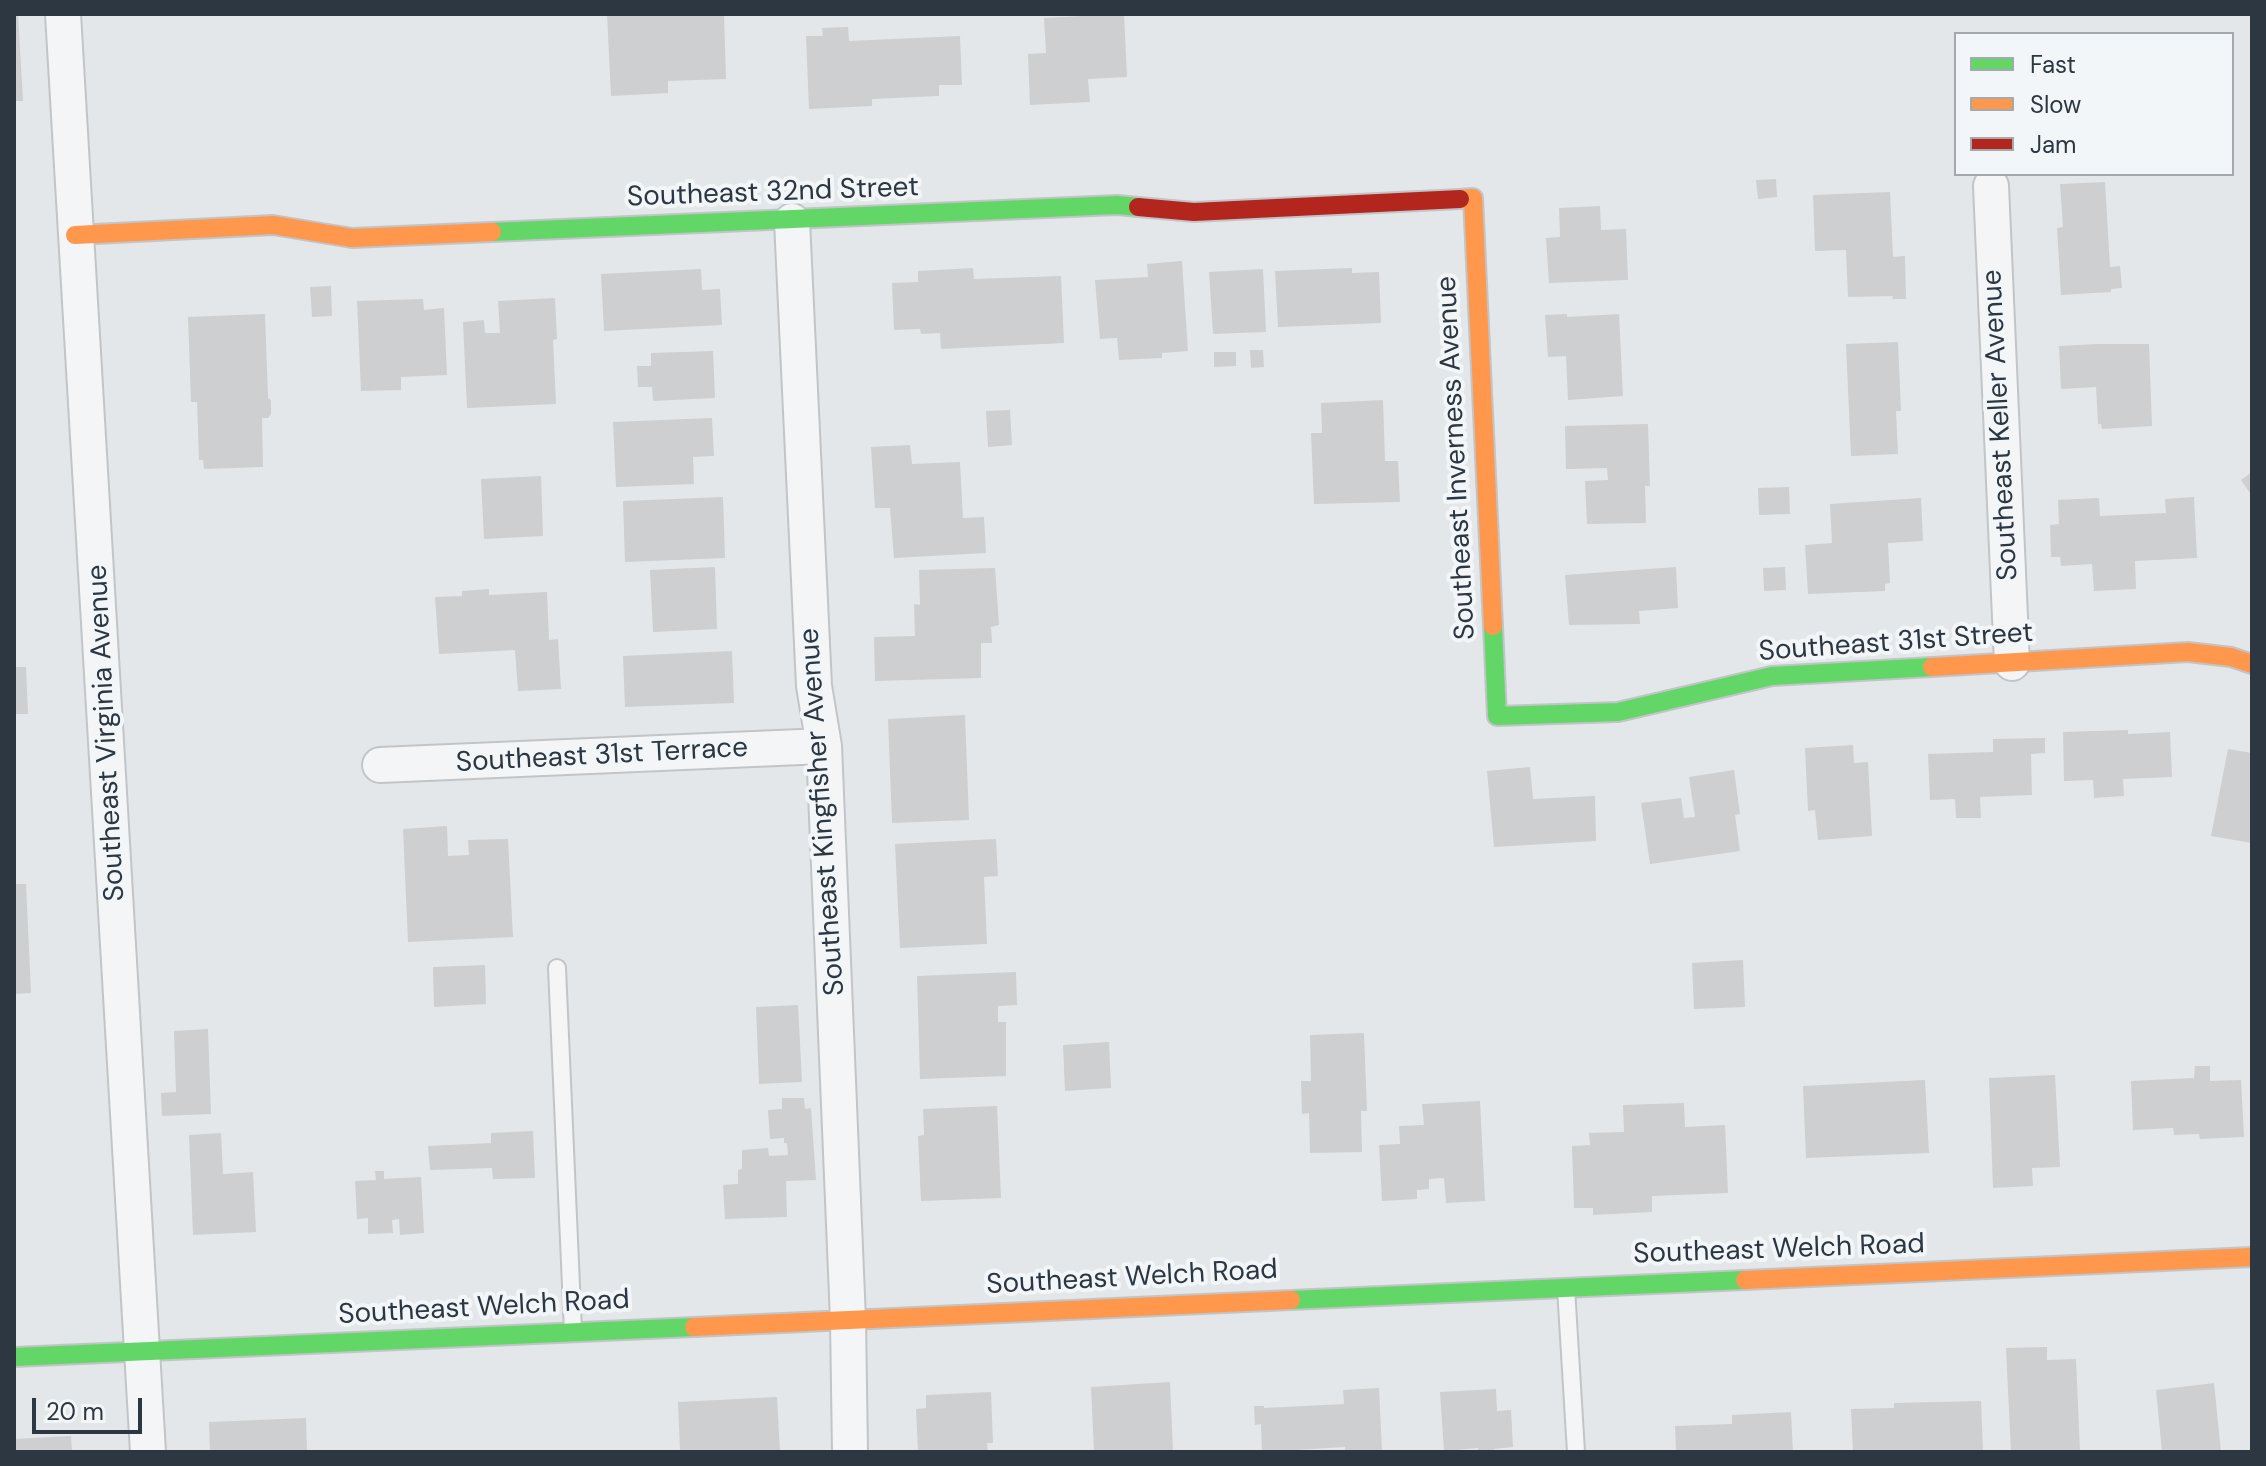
<!DOCTYPE html>
<html>
<head>
<meta charset="utf-8">
<style>
	body { margin:0 }
	#map { position:relative; width:2266px; height:1466px; overflow:hidden; background:#e4e7e9; font-family:"DM Sans",sans-serif }
	canvas { display:block }
	.frame { position:absolute; inset:0; border:16px solid #2c3742; pointer-events:none }
	.legend { position:absolute; left:1954px; top:32px; width:280px; height:144px; box-sizing:border-box; background:#f3f6f8; border:2px solid #a3aaaf; margin:0; padding:10px 14px; list-style:none; font-size:24px; color:#2c3742 }
	.legend li { display:flex; align-items:center; gap:16px; height:40px }
	.legend b { width:40px; border:2px solid #a3aaaf }
	.scale { position:absolute; left:32px; top:1398px; width:110px; height:36px; box-sizing:border-box; border:4px solid #2c3742; border-top:0; padding-left:10px; font-size:24px; line-height:28px; white-space:nowrap; color:#2c3742; -webkit-text-stroke:6px #f3f6f8; paint-order:stroke }
</style>
</head>
<body>
<div id="map">
<canvas width="2266" height="1466"></canvas>
<div class="frame"></div>
<ul class="legend">
<li><b style="height:10px;background:#63d668"></b>Fast</li>
<li><b style="height:10px;background:#ff974d"></b>Slow</li>
<li><b style="height:10px;background:#b3261e"></b>Jam</li>
</ul>
<div class="scale">20 m</div>
</div>
<script>
const context = document.querySelector('canvas').getContext('2d');
context.lineJoin = 'round';
function paint(path, color) {
  context.fillStyle = color;
  context.fill(path, 'evenodd');
}
function strokePath(path, color, width, dash) {
  context.strokeStyle = color;
  context.lineWidth = width;
  context.lineCap = dash ? 'butt' : 'round';
  context.setLineDash(dash || []);
  context.stroke(path);
}
function label(font, color, halo, rows, align = 'center') {
  context.font = font + ' "DM Sans",sans-serif';
  context.lineWidth = 8;
  context.setLineDash([]);
  context.textBaseline = 'middle';
  context.strokeStyle = halo;
  context.fillStyle = color;
  for (const [text, x, y, turn = 0] of rows) {
    context.save();
    context.translate(x, y);
    context.rotate((+turn || 0) * Math.PI / 180);
    context.textAlign = isNaN(turn) ? turn : align;
    if (halo) context.strokeText(text, 0, 0);
    context.fillText(text, 0, 0);
    context.restore();
  }
}
const building = new Path2D(`
	M14,14H18L23,101H14Z
	M607,14H724L726,79L668,81V93L611,96Z
	M1124,14L1127,77L1088,79L1090,102L1030,105L1028,54L1046,53L1044,18Z
	M848,27L849,41L960,36L962,85H939V96L872,99V106L809,109L806,36H823L822,28Z
	M1776,179L1777,197L1758,199L1756,180Z
	M2105,182L2110,267L2120,266L2122,288L2111,289V292L2061,295L2057,228L2063,227L2060,184Z
	M1890,192L1893,257L1905,256L1906,299H1892L1893,296L1848,297L1846,250L1815,251L1813,195Z
	M1600,206L1601,230L1626,229L1628,280L1549,283L1546,238L1560,237L1559,208Z
	M1182,261L1188,351L1162,353V358L1119,360L1117,338L1100,339L1095,280L1148,277L1147,264Z
	M973,268L974,279L1061,276L1064,343L941,349L940,333L921,334L920,329L894,330L892,283L918,282V271Z
	M1352,268V273L1379,272L1381,323L1278,327L1275,271Z
	M701,269L702,290L720,289L722,325L604,331L601,274Z
	M1263,269L1266,332L1213,334L1209,272Z
	M331,286L332,316L312,317L310,287Z
	M555,298L557,339L553,340L556,404L467,408L463,322L484,320L485,333H500L498,301Z
	M423,299L424,310L444,308L447,375L401,377V390L361,391L357,301Z
	M265,314L268,398L271,400V414L268,418H262L263,467L204,469L203,460H199L197,402H191L188,317Z
	M1567,314V317L1619,314L1623,396L1568,400L1566,356L1548,357L1545,315Z
	M1898,342L1901,411H1896L1898,454L1851,456L1846,344Z
	M2098,344H2149L2152,426L2102,429L2101,424H2098L2096,387L2061,389L2059,346Z
	M1250,350H1263L1264,367L1251,368Z
	M713,351L715,398L653,401L652,387H638L637,366H651V353Z
	M1214,352H1236V366L1214,367Z
	M1383,400L1385,461H1398L1400,502L1314,504L1311,433H1322L1321,403Z
	M1010,410L1012,445L988,447L986,411Z
	M712,418L714,456L693,457L694,484L616,487L613,422Z
	M1648,424L1650,486H1645L1646,523L1587,524L1585,481L1608,480L1607,468L1566,469L1565,426Z
	M910,445L912,464L960,462L963,518L984,517L986,553L894,558L890,508H875L871,447Z
	M2252,472V496L2241,480Z
	M541,476L543,536L484,539L481,479Z
	M1789,487L1790,514L1759,515L1758,488Z
	M723,497L725,558L625,562L623,501Z
	M2194,497L2197,558L2135,561L2136,589L2094,591L2092,564L2061,566L2060,557H2051L2050,525L2059,524L2058,500L2099,498L2100,516L2166,513L2165,499Z
	M1921,498L1923,541L1888,543L1890,583L1885,584V591L1808,594L1805,545L1832,543L1830,504Z
	M715,567L717,629L653,632L650,570Z
	M1676,567L1678,608L1639,611L1640,624L1569,625L1565,575Z
	M1785,567L1786,590L1764,591L1763,568Z
	M995,568L999,625L991,627L992,643H981V678L875,681L874,637L915,636L914,604L920,605L919,570Z
	M489,589V595L547,592L549,640L558,639L561,689L518,691L515,650L439,654L435,597L462,596V591Z
	M732,651L734,703L625,707L623,656Z
	M14,667H26L28,714H14Z
	M965,715L969,820L892,823L888,719Z
	M2128,730V734L2170,732L2172,777L2123,779L2124,796L2094,798L2093,780L2064,781L2063,732Z
	M2045,738V753L2031,754L2032,795L1980,797L1981,818H1956L1955,799L1930,800L1928,754L1993,752V739Z
	M1853,745L1854,763L1868,762L1872,836L1818,840L1815,810L1808,811L1805,748Z
	M2228,749L2252,753V843L2211,836Z
	M1530,767L1533,799L1595,796L1596,841L1494,847L1487,771Z
	M1734,770L1740,814L1735,815L1740,851L1650,864L1641,803L1681,798L1684,818L1695,817L1689,777Z
	M447,826L448,856L469,855L468,840L508,839L513,937L408,942L403,829Z
	M996,839L998,876L984,877L987,944L900,948L895,844Z
	M14,884H26L31,993L14,994Z
	M1743,960L1745,1007L1694,1009L1692,963Z
	M485,965L486,1004L434,1007L433,967Z
	M1016,972L1017,1005L998,1006V1022H1006V1076L920,1079L917,976Z
	M798,1005L802,1082L759,1084L756,1007Z
	M208,1029L211,1114L162,1116L161,1093L176,1092L174,1031Z
	M1364,1033L1367,1111H1361L1362,1152L1310,1153L1309,1113L1302,1114L1301,1081H1311L1310,1035Z
	M1109,1042L1111,1088L1065,1091L1063,1045Z
	M2195,1066H2210V1081L2241,1080L2244,1137L2200,1139L2199,1134L2174,1135L2173,1128L2133,1130L2131,1081L2194,1078Z
	M2055,1075L2060,1167L2032,1168L2033,1186L1993,1188L1989,1078Z
	M1925,1080L1929,1153L1806,1158L1803,1086Z
	M782,1098H804L805,1109L811,1108L816,1180L786,1181L787,1217L725,1219L723,1185L738,1184V1170L742,1169V1150L768,1148L769,1156L788,1155L787,1143H784V1138L770,1139L768,1110L782,1109Z
	M1480,1101L1485,1201L1446,1203L1444,1178L1429,1179V1189L1417,1190V1199L1382,1201L1379,1145L1400,1144L1399,1126L1424,1125L1422,1104Z
	M1684,1103L1685,1127L1725,1125L1728,1193L1652,1196V1212L1593,1215V1208H1574L1572,1146L1590,1145L1589,1133L1624,1132L1623,1105Z
	M997,1106L1001,1198L921,1201L918,1136L924,1135L923,1109Z
	M533,1131L535,1178L493,1179L492,1168L430,1170L428,1146L491,1143V1133Z
	M221,1133L223,1174L253,1172L256,1232L193,1235L189,1135Z
	M375,1171H384V1179L421,1177L424,1233L400,1235L399,1219L392,1220L393,1233L368,1234V1218L357,1219L355,1181L376,1180Z
	M2047,1347V1360L2076,1359L2080,1452H2011L2006,1348Z
	M1170,1382L1173,1451L1094,1452L1091,1387Z
	M2214,1383L2221,1452H2162L2156,1390Z
	M1379,1388L1382,1452H1345V1447L1262,1452L1261,1424L1255,1425L1254,1406H1264V1408L1344,1404L1343,1390Z
	M1496,1389L1497,1411L1511,1410L1513,1447L1494,1449V1452H1478V1448L1444,1451L1440,1392Z
	M991,1392L993,1443H987L988,1452H918L916,1409L926,1408V1395Z
	M777,1397L780,1452H680L678,1402Z
	M1981,1401L1983,1452H1853L1851,1409L1894,1408V1403Z
	M1791,1412L1793,1452H1676L1675,1426L1732,1424V1415Z
	M306,1418L307,1452H210L209,1422Z
	M71,1436L72,1452H14V1439Z`);
const lane = new Path2D(`
	M557,968L573,1331
	M1566,1288L1576,1452`);
const street = new Path2D(`
	M63,14L148,1452
	M1991,186L2012,663
	M792,221L814,686L824,746L848,1320L850,1452
	M380,765L824,746`);
const fast = new Path2D(`
	M492,232L1117,205L1138,207
	M1493,626L1497,716L1618,712L1772,676L1932,667
	M1291,1300L1745,1280
	M14,1357L694,1327`);
const slow = new Path2D(`
	M1460,199L1473,198L1493,626
	M75,235L273,225L352,238L492,232
	M1932,667L2188,652L2231,657L2252,664
	M1745,1280L2252,1257
	M694,1327L1291,1300`);
const jam = new Path2D(`
	M1138,207L1194,212L1460,199`);
const streetNames = [
	["Southeast 32nd Street",773,193,-2],
	["Southeast Keller Avenue",2001,425,-93],
	["Southeast Inverness Avenue",1457,458,-93],
	["Southeast 31st Street",1896,643,-4],
	["Southeast Virginia Avenue",107,733,-93],
	["Southeast 31st Terrace",602,756,-3],
	["Southeast Kingfisher Avenue",823,812,-94],
	["Southeast Welch Road",1779,1250,-2],
	["Southeast Welch Road",1132,1278,-3],
	["Southeast Welch Road",484,1308,-3]
];
paint(building, '#cdcfd1');
strokePath(lane, '#c2c5c7', 20);
strokePath(street, '#c2c5c7', 38);
strokePath(fast, '#c2c5c7', 22);
strokePath(slow, '#c2c5c7', 22);
strokePath(jam, '#c2c5c7', 22);
strokePath(lane, '#f4f5f6', 16);
strokePath(street, '#f4f5f6', 34);
strokePath(fast, '#63d668', 18);
strokePath(slow, '#ff974d', 18);
strokePath(jam, '#b3261e', 18);
label('28px', '#2c3742', '#f3f6f8', streetNames);
</script>
</body>
</html>
